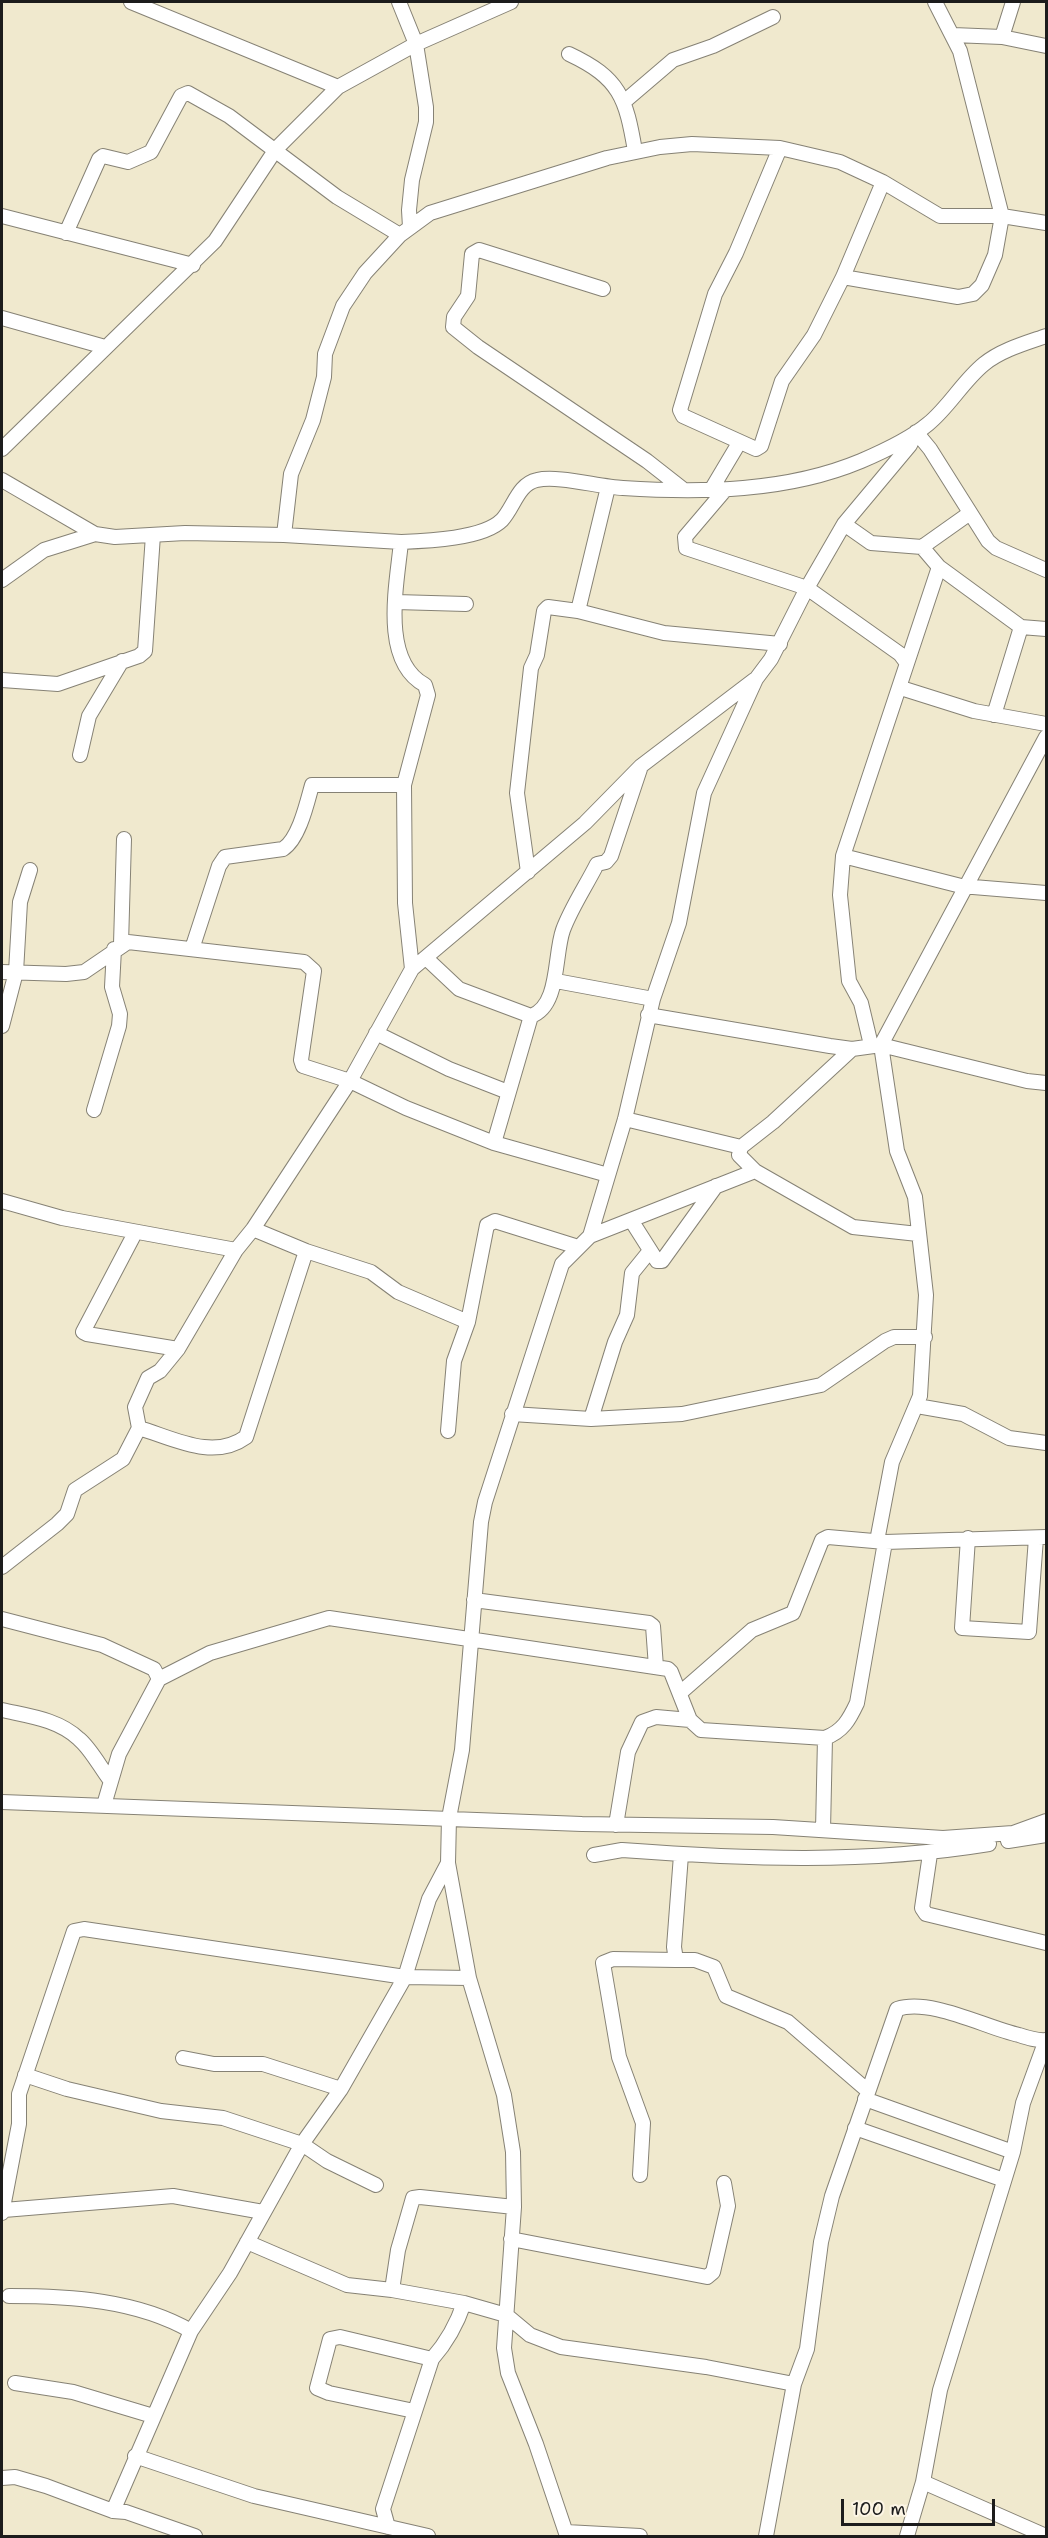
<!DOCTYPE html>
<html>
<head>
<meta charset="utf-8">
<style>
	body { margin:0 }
	#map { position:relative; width:1048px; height:2538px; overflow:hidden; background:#f0e9ce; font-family:"Shantell Sans",sans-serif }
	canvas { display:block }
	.frame { position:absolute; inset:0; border:3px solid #1c1c1c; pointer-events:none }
	.scale { position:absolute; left:841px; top:2499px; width:154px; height:27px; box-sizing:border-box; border:3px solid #1c1c1c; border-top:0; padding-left:8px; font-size:18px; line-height:21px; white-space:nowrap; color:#1c1c1c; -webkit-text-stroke:4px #fcf5e5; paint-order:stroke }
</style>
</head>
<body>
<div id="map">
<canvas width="1048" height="2538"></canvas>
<div class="frame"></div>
<div class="scale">100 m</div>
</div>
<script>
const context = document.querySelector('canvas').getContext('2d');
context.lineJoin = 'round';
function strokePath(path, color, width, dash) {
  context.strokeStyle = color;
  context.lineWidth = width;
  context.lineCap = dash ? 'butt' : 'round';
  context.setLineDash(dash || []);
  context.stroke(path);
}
const minor = new Path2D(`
	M131,2L338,87
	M399,2L416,44L426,107V122L412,180L409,210L410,227
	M953,35L1002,37L1046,46
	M1002,37L1013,2
	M569,54C620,78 626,98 635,151
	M625,101L673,60L713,46L773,17
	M780,148L736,253L715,294L680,410L683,416L756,449L761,446L782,381L814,335L843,277L883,182
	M2,216L193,265
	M66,233L99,159L103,156L128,162L151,152L181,96L188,93L229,116L337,197L400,235
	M843,277L958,297L973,294L982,285L995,255L1002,216L960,51L935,2
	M603,289L479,250L472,254L468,296L454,317L453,327L478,347L647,461L684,490
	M2,318L105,347
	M2,449L215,241L276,149L338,87L416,44L511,2
	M2,480L95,534L115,537L185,533L284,535L401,542C427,541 483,539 502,520C514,507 518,484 537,480C558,475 599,487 623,488C701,493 787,492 861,461C882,452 910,439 928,424C949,407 963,381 984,364C1001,350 1026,343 1046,336
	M711,490L739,443
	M725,490L685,537L686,548L807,588L900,654L906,662
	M844,524L871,543L922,547L970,513
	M284,535L291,474L313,420L324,377L325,354L343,306L365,273L400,235L430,213L607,158L660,147L692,144L780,148L840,162L883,182L940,216H1002L1046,223
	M401,542C397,584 380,661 425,685L428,695L404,785L405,903L412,969
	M922,547L939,567L1021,627L1046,629
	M2,580L44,550L95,534
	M396,602L466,604
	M578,611L608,487
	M2,680L58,684L139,656L145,651L153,535
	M901,688L974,711L1046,724
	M994,715L1021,627
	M80,755L89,716L122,661
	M843,856L961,886L1046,893
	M528,872L517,793L531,668L537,655L544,611L548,607L578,611L664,633L780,644
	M121,944L124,839
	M192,949L219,866L225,857L283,849C299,839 307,803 312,785H404
	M426,958L459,989L531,1016C560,1006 554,955 563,930C571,908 586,886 597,864L606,862L611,856L640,769
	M2,972L66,974L84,972L128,942L304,962L314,971L301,1060L303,1066L350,1081L406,1108L494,1143L608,1175
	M556,981L653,999
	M648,1015L830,1046L852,1049L881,1045L1027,1081L1046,1083
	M2,1026L16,972L20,902L30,870
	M376,1033L449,1069L508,1092
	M871,1045L861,1003L849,981L840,895L843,856L939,567
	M852,1049L773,1122L741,1147L739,1155L755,1171L853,1227L918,1234
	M94,1110L119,1026L120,1014L112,987L114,949
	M625,1119L741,1147
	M494,1143L531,1016
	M2,1201L62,1218L236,1250
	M631,1220L657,1261H662L716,1186
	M253,1229L306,1251L371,1272L398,1292L468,1322
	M135,1233L83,1332L87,1334L178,1349
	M590,1236L755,1171
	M917,1406L963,1414L1009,1438L1046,1443
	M512,1414L591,1419L682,1414L821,1385L885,1341L894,1337H925
	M591,1419L615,1342L627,1315L632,1273L649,1252
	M139,1428C173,1438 213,1461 246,1437L306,1251
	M448,1431L454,1361L468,1322L487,1225L495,1221L578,1247
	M968,1538L962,1628L1029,1632L1036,1538
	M877,1541L892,1462L920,1396L926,1295L915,1197L897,1151L881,1045L1046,737
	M2,1567L57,1524L67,1514L75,1490L123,1459L139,1428L135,1407L148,1378L160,1371L178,1349L236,1250L253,1229L350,1081L412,969L585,823L641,766L754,680
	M474,1600L649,1623L653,1626L656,1667
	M2,1619L102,1645L154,1669L159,1679
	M680,1693L752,1630L793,1613L822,1540L828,1537L885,1542L1046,1537
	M2,1710C28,1716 58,1719 79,1739C91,1749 100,1767 110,1780
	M2,1802L582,1824L773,1827L943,1838L1013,1833L1046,1821
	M104,1805L119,1754L159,1679L210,1653L329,1618L668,1669L671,1672L690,1720L701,1730L825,1738C843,1731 849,1720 857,1703L885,1542
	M616,1825L628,1752L642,1722L656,1717L690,1720
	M823,1830L825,1738
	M1008,1841L1046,1835
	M930,1854L922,1908L926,1914L1046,1943
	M594,1855L622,1850C744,1859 867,1864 989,1844
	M681,1855L674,1947L676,1960H695L714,1967L726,1996L788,2022L868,2091
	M183,2058L214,2064H263L341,2089
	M25,2075L67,2089L161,2111L223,2118L302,2144L327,2161L376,2185
	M865,2099L1013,2152
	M855,2128L1004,2180
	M640,2175L643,2123L619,2057L603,1963L613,1959L676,1960
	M4,2210L173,2196L263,2212
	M2,2213L19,2124V2094L74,1931L84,1929L405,1977L469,1978
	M511,2239L707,2277L713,2272L728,2206L724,2183
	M247,2242L347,2285L392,2290L464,2303L506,2315L530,2335L561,2347L706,2367L794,2384L807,2349L821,2242L832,2196L897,2009C931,1998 984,2027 1019,2035C1028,2038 1037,2041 1046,2040
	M392,2290L398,2250L413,2198L420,2197L514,2207
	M9,2296C71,2296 137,2300 191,2331
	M432,2359C447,2342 457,2324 464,2303
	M15,2383L73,2392L153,2416
	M135,2456L254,2496L428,2536
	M2,2478L15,2477L46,2486L113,2511L126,2512L195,2536
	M923,2482L1046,2536
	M113,2511L191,2331L230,2273L302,2144L341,2089L405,1977L429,1899L448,1863
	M388,2527L383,2509L432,2359L340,2337L330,2339L317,2388L329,2393L414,2411
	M566,2532L640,2536
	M567,2536L536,2444L508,2373L504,2348L514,2207L513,2152L504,2095L469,1978L448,1863L449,1818L462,1750L481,1522L485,1502L562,1264L590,1236L625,1119L653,999L679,923L704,793L756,679L771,659L807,588L844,524L910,445L916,432L930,449L988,541L996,548L1046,570
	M766,2536L794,2384
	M907,2536L923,2482L940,2390L1013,2152L1023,2103L1046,2040`);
strokePath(minor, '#868275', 16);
strokePath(minor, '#fff', 14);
</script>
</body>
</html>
